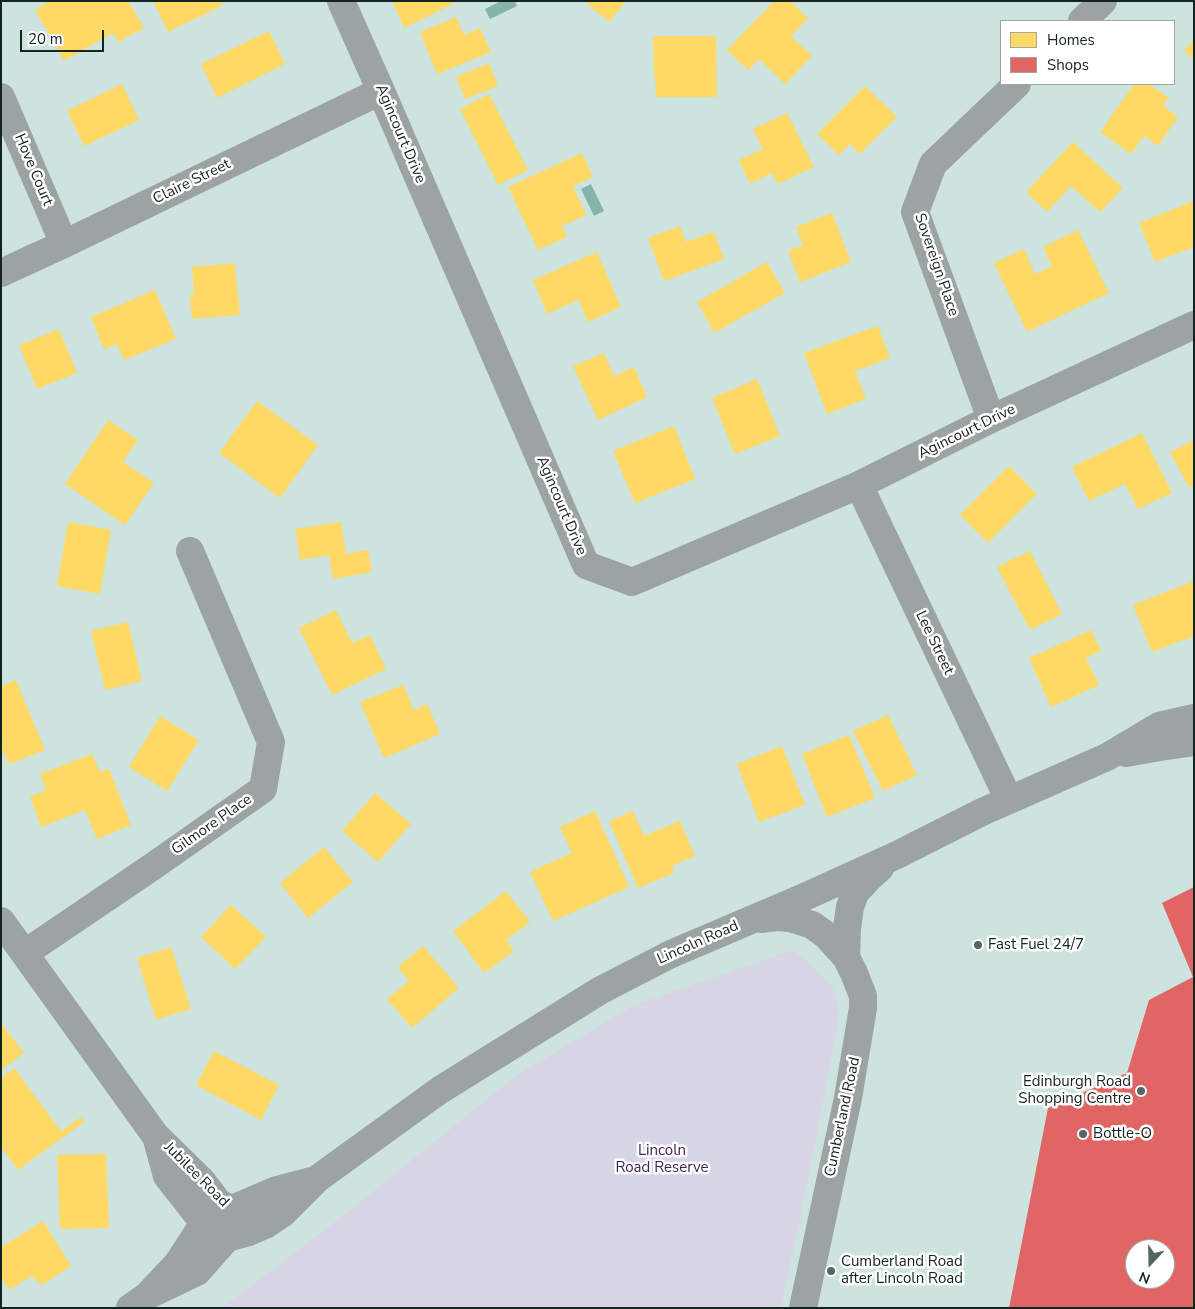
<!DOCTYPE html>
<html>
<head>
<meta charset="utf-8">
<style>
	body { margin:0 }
	#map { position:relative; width:1195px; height:1309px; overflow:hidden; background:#cde3de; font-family:"Nunito Sans",sans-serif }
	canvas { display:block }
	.frame { position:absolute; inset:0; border:2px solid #13231f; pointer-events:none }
	.legend { position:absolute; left:1000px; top:20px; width:175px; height:65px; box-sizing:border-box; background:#fff; border:1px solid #a1a7a5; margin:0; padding:6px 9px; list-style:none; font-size:15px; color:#13231f }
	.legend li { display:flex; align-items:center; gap:10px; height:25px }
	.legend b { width:25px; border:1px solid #a1a7a5 }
	.north { position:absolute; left:1125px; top:1239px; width:50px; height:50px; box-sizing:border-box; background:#fff; border:1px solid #a1a7a5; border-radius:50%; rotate:201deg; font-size:14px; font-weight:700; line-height:20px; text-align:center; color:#13231f }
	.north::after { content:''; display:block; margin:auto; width:18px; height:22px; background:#546662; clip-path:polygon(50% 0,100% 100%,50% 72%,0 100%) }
	.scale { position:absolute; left:20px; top:30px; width:84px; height:22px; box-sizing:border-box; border:2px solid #13231f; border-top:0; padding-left:6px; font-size:15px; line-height:18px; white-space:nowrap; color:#13231f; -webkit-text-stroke:4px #fff; paint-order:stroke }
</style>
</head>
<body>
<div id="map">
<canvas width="1195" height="1309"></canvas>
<div class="frame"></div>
<ul class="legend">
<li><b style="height:14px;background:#ffd966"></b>Homes</li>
<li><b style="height:14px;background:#e06666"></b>Shops</li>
</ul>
<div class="north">N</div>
<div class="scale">20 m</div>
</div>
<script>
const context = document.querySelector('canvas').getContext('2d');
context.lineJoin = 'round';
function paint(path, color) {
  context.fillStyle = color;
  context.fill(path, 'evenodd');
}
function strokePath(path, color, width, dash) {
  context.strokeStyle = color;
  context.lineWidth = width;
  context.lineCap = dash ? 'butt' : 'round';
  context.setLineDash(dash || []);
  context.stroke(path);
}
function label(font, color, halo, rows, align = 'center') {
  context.font = font + ' "Nunito Sans",sans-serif';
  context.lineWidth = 5;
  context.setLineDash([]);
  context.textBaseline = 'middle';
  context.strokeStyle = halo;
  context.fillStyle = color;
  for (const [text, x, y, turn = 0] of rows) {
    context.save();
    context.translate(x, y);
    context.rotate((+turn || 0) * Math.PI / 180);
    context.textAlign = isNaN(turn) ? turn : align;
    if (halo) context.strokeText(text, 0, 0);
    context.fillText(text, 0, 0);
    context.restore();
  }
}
const green = new Path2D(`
	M793,950L811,965L832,986L839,1007L837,1029L807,1185L781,1308H222L340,1218L516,1076L632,1006Z`);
const water = new Path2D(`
	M501,1H515L517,6L490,19L485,9Z
	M591,184L604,211L594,216L581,189Z`);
const homes = new Path2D(`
	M50,1H128L144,28L118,42L113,33L64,61L35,10Z
	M153,1H220L222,6L168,32Z
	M392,1H459L404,28Z
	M584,1H626L609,22Z
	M774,1H790L808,18L791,36L812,56L785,84L759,59L748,70L727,50Z
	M456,17L464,35L480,28L491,52L437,74L420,32Z
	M269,31L285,64L217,98L201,64Z
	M653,36H716L717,97H656L655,77H654Z
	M1194,39V59L1184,51Z
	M489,63L498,86L465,99L456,77Z
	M122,84L139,120L84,146L67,111Z
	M1134,84H1149L1169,98L1163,106L1178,117L1158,146L1144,136L1131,154L1100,132Z
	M865,86L897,117L860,154L850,144L839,155L817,134Z
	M489,94L528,170L498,185L460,109Z
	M787,113L814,167L778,184L772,173L750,184L739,160L763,149L753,129Z
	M1073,142L1123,188L1100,212L1071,186L1047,212L1026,192Z
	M582,153L593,177L573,186L586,215L562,226L567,237L538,250L508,187Z
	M1194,201V247L1155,262L1139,223Z
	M832,213L851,262L800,282L788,251L803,245L796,227Z
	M680,226L686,242L714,232L724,259L664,281L648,238Z
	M1078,230L1109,293L1027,332L994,263L1024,249L1035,274L1052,266L1043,247Z
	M597,252L621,307L588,322L578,300L547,314L533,280Z
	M767,262L785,293L714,333L697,302Z
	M235,263L240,315L192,319L190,294H194L192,267Z
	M155,290L176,339L124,360L117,344L104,349L91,317Z
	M878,326L890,358L855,371L866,399L827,414L804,353Z
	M59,329L77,373L37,389L19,345Z
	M604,353L614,376L634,367L647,397L598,420L573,366Z
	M757,379L780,436L735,454L712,398Z
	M257,401L318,445L280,498L219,453Z
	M108,420L138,440L123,462L154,483L125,525L65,484Z
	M674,426L695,479L635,503L613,451Z
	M1142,433L1172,493L1138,509L1125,484L1089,501L1072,467Z
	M1194,440V484L1189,487L1170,452Z
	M1009,466L1037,494L988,543L960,515Z
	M68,522L111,530L100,594L57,586Z
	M341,522L346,554L368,550L372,572L333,579L329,555L300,560L295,529Z
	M1030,551L1062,614L1030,630L997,567Z
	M1194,581V636L1152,652L1133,605Z
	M336,610L352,643L370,635L386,669L332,695L299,628Z
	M128,622L142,681L105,690L91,631Z
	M1091,630L1101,651L1086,658L1099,685L1051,707L1029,658Z
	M16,680L45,750L9,764L1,746V686Z
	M403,685L414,710L427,704L440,734L384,758L360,702Z
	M888,715L917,775L883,791L853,731Z
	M160,716L199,740L167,791L129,767Z
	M849,735L875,798L827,817L802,754Z
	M782,746L805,805L759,822L737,764Z
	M92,754L100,772L109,769L131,825L97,839L85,810L41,827L30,797L46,790L40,774Z
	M375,793L411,824L378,862L342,831Z
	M595,811L629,887L553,921L530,872L572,853L560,827Z
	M633,811L644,836L680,821L695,856L672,866L674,873L638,888L609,821Z
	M324,847L353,882L308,918L280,883Z
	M506,891L530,922L506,940L514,951L484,973L453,931Z
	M231,905L266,937L235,969L201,937Z
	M423,946L459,988L412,1028L387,999L409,981L398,967Z
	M171,947L191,1009L156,1020L137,958Z
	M1,1023L24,1053L1,1070Z
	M214,1051L279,1085L261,1120L196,1085Z
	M14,1068L61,1131L81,1117L84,1122L18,1170L1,1147V1078Z
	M106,1154L109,1228L60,1229L57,1155Z
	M43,1221L71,1266L42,1285L31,1276L9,1290L1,1277V1247Z`);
const shops = new Path2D(`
	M1194,887V1308H1009L1048,1108L1127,1073L1149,1000L1193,977L1162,903ZM1135,1249H1165V1279H1135Z`);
const minor = new Path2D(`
	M341,1L381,91L586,565L632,582L859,485L991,419L1194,325
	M1082,21L1103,1
	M1,97L64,244
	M1,273L64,244L381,91
	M991,419L915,212L933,164L1017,84
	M859,485L1009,800
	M1126,753L1160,747L1194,742
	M761,919L777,917L790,918L812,925L826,935L846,957
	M1,921L155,1135L202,1181L217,1201L224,1206L231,1208
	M25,953L152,867L263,789L271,742L190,551
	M156,1136L167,1176L204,1223L219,1233
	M147,1296L197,1272L227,1238L249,1232L265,1225L283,1213L317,1179L440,1090L601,990L671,954L800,899L897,855L982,812L1107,757L1159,726L1194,718
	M130,1308L147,1296L178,1263L204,1223L231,1208L237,1207L277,1190L315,1180
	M803,1308L848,1098L863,1008V996L854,973L846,957L847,928L850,907L855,893L871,876L880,868`);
const markers = [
	[978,945,5,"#546662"],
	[1141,1091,5,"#546662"],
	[1083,1134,5,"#546662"],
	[831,1271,5,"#546662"]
];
const streetNames = [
	["Agincourt Drive",400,134,67],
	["Hove Court",33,170,67],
	["Claire Street",192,182,-26],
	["Sovereign Place",936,265,71],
	["Agincourt Drive",967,432,-26],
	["Agincourt Drive",561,506,67],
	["Lee Street",934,643,64],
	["Gilmore Place",212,825,-35],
	["Lincoln Road",698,943,-24],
	["Cumberland Road",843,1117,-78],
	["Jubilee Road",196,1175,45]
];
const poiNames = [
	["Fast Fuel 24/7",988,945],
	["Edinburgh Road",1131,1082,"right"],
	["Shopping Centre",1131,1099,"right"],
	["Bottle-O",1093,1134],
	["Cumberland Road",841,1262],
	["after Lincoln Road",841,1279]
];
const parkNames = [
	["Lincoln",662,1151],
	["Road Reserve",662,1168]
];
paint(green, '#d8d6e6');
paint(water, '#86b3aa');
paint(homes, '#ffd966');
paint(shops, '#e06666');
strokePath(minor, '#9da2a3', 28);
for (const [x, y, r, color] of markers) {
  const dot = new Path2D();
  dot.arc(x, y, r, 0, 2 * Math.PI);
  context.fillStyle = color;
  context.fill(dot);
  strokePath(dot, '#fff', 2);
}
label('15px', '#13231f', '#fff', streetNames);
label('15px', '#13231f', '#fff', poiNames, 'left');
label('15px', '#442354', '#fff', parkNames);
</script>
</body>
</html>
